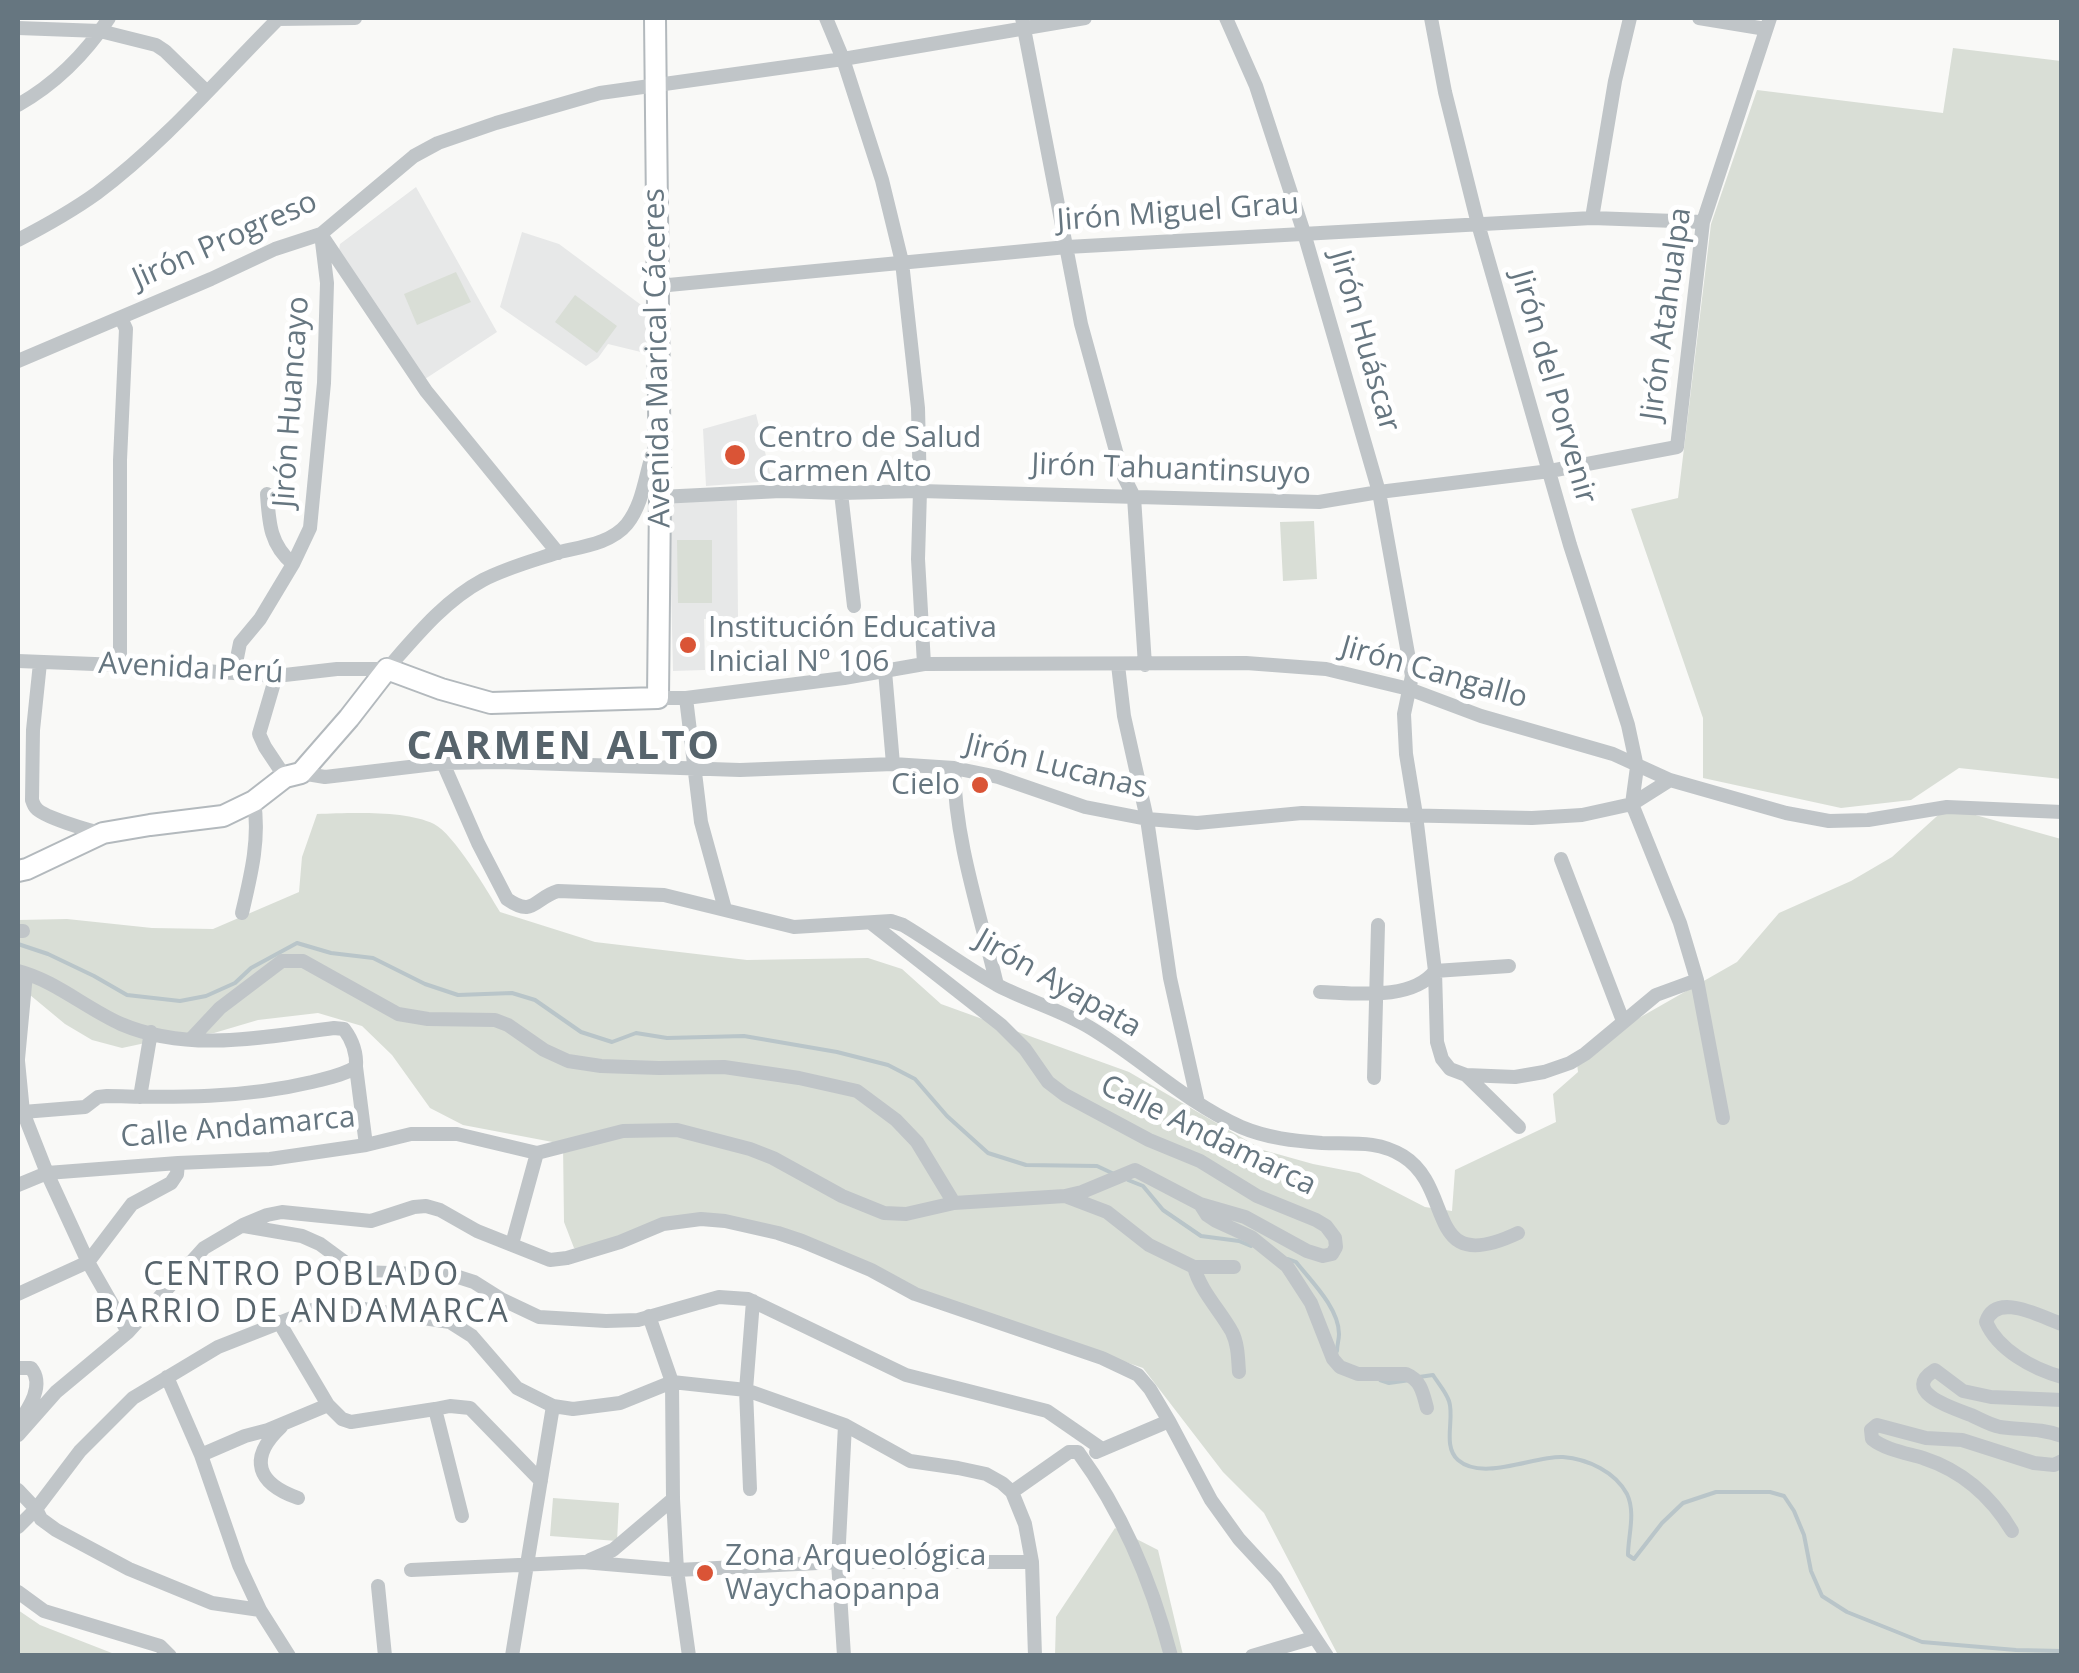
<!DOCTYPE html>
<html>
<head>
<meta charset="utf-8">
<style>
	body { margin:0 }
	#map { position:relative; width:2079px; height:1673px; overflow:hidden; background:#f9f9f7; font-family:"Open Sans",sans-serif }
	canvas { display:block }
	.frame { position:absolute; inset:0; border:20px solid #667680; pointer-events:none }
</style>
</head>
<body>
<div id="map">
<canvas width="2079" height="1673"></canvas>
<div class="frame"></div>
</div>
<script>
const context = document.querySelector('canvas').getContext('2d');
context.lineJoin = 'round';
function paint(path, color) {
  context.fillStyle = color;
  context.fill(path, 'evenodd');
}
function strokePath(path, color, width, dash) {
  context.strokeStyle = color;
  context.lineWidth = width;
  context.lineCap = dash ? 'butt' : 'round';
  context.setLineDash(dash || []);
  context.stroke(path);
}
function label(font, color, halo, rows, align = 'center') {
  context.font = font + ' "Open Sans",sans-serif';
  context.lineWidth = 10;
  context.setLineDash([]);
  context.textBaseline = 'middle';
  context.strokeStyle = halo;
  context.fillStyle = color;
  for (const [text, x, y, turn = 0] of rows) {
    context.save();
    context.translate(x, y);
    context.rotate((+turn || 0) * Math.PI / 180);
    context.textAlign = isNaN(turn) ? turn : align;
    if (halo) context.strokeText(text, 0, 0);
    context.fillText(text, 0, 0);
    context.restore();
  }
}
const built = new Path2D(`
	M416,187L497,332L425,379L338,256L340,244Z
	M522,232L559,244L652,313L649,354L608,344L598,358L586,366L500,307Z
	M756,414L772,481L706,486L703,429Z
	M737,500L738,619H704L705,670L673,671L669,501Z`);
const green = new Path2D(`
	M1953,48L2061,61V779L1959,768L1911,800L1841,808L1703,778V718L1631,509L1678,498L1711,224L1757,90L1943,113Z
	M456,272L471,302L417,325L404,294Z
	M575,295L617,326L597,353L555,322Z
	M1314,521L1317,579L1283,581L1280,522Z
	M677,540H712V603H678Z
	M1947,807L2061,839V1655H1338L1264,1513L1223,1472L1143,1368L934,1297L807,1239L706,1217L605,1247L574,1248L564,1222L563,1144L463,1125L430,1108L392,1055L362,1026L318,1013L258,1020L214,1033L164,1039L122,1048L92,1040L65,1024L18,985V920L67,919L152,928L213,929L299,892L302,857L317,814C350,813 405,810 434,824C454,834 488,892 500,912L595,942L747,960L868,958L902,969L941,1004L1129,1072L1263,1150L1313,1164L1359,1173L1425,1207L1452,1211L1455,1170L1556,1122L1553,1094L1578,1072L1576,1054L1737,962L1779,913L1851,881L1892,857Z
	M553,1498L619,1503L617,1541L550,1536Z
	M1115,1528L1158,1550L1183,1655L1055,1656L1056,1617Z
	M18,1610L40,1625L117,1655H18Z`);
const stream = new Path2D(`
	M18,944L48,954L94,976L127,995L180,1001L206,996L235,983L251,968L297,943L331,953L373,958L425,984L458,995L512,993L535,1000L581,1032L612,1042L636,1033L667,1038L744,1036L837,1052L888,1065L915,1079L947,1116L988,1153L1026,1165L1097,1166L1114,1174
	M1128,1180L1143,1186L1163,1210L1201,1236L1239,1241L1251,1246
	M1288,1259L1296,1262C1311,1281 1339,1308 1339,1334C1339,1340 1337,1345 1337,1351
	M1419,1377L1433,1375C1438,1383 1446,1392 1449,1401C1455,1418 1442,1446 1458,1460C1483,1482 1536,1455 1563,1457C1576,1458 1589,1462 1600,1468C1611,1474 1621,1483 1627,1494C1636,1513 1628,1536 1628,1555L1634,1559L1662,1523L1683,1503L1716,1492H1770L1784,1496L1794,1511L1804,1535L1811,1571L1822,1596L1847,1612L1922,1642L2016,1650L2062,1651
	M1380,1380L1389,1383L1410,1380`);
const street = new Path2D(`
	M826,18L843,59L882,180L902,262L918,408L920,491L918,559L924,664
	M1022,18L1081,324L1122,473L1134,497L1145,665
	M1226,18L1256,86L1304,233L1379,492L1412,676L1404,714L1406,754L1416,815L1428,914L1435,971L1437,1042L1442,1059L1450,1069L1466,1075L1515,1077L1544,1072L1570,1063L1585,1054L1656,995L1697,980
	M1431,18L1445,92L1478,224L1570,545L1628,725L1637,767L1632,804L1680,923L1697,980L1723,1118
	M1699,18L1766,29
	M277,19L355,18
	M18,28L100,31L156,45L165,51L207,92
	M18,105C55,84 86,53 109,18
	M1592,218L1615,81L1630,18
	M324,239L426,391L558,553
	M18,240C45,226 72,211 97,193C164,143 220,77 279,18
	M658,286L1067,247L1592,218L1703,222
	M18,361L211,279L275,249L321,234L414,156L438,143L496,123L600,93L843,59L1085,18
	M841,493L854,606
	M267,494C269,523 270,545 293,564
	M660,497L781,491L841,493L920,491L1319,502L1379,492L1550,471L1677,447L1703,222L1770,18
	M18,661L120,665L276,676L337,669H387C416,636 444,601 483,580C506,568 532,561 556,553C579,547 611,544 627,524C645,501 645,471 656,444
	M40,663L33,730L32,800C33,803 34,806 36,808C43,817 90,831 102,833
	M120,665V460L126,329L121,318
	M1118,665L1124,716L1147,819L1170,978L1198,1103
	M885,671L893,764
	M234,673L240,643L260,619L293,564L310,528L324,383L327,283L321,234
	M276,676L259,734L265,747L285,777
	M658,698H686L844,678L924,664L1246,663L1326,669L1409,689L1481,716L1613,754L1670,780L1786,813L1829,821L1868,820L1947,807L2062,812
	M686,698L701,822L725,909
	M443,763L478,843L507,899C534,918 534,898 558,891L664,895L794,927L891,921L903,925C935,944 966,968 999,986C1028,1001 1061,1010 1089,1027C1141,1058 1185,1102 1241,1127C1267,1138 1294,1141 1322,1143C1351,1144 1378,1140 1403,1156C1456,1189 1423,1278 1518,1233
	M954,768C955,842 980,913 997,985
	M301,773L325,777L443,763L501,762L740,770L893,764L954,768L998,777L1085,807L1147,819L1197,823L1302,813L1532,818L1582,815L1632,804L1670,780
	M1561,859L1623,1021
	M242,913C251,875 260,839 254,801
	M18,931H23
	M18,971C54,980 87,1009 121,1024C189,1053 263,1037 334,1028L344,1029C353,1041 357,1052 356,1067C342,1076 327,1078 312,1082C245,1098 175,1098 107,1096L98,1097L85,1107L23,1112
	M1320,992C1355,993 1412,1001 1435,971L1509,966
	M191,1039L220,1008L282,961H303L398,1014L428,1019L495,1020L508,1025L544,1050L568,1061L601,1066L659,1068L724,1067L799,1078L857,1091L896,1120L917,1142L954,1203
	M18,1059L26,974
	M18,1061L23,1112L47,1173L88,1262L128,1332
	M356,1067L366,1145
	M1466,1075L1519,1127
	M1374,1078L1378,925
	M140,1097L151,1032
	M18,1185L47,1173L178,1163L270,1159L366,1145L411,1134H457L537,1153L623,1131L677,1130L750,1149L773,1158L842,1196L884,1213L906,1214L954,1203L1065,1196L1082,1192L1135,1170L1200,1204L1245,1217L1307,1251L1323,1256L1332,1254L1336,1247L1335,1238L1326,1226L1316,1220L1257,1196L1200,1161L1149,1140L1065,1095L1048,1082L1025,1049L1001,1025L871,923
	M1065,1196L1107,1212L1149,1245L1194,1267C1201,1292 1220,1310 1232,1332C1238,1344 1238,1358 1239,1372
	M1200,1204L1207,1215L1216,1221L1251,1237L1287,1266L1311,1303L1333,1359L1340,1367L1358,1374H1406C1421,1380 1423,1393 1427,1408
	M244,1226L302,1236L320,1244L358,1272L452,1275L474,1282L501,1299L539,1317L606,1321L638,1320L719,1297L748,1299L906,1375L1047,1411L1102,1449
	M512,1244L537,1153
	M1194,1267H1234
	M18,1294L88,1262L132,1204L171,1183L177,1174L178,1163
	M649,1316L672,1382L673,1499L677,1570L689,1656
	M279,1322L328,1405
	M2062,1324C2041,1317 1996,1291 1986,1322C1998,1350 2033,1369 2062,1377
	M18,1368H31C45,1385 29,1408 18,1424
	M167,1377L201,1455L239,1565L260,1610
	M2062,1400L1991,1397L1963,1391L1935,1370C1899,1392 1955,1409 1971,1415C1980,1419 1990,1425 2000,1427C2021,1430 2041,1428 2062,1436
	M435,1409L450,1406L470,1408L541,1481
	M281,1427C247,1459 258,1484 298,1498
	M18,1435L56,1392L128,1332L204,1248L243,1225L267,1215L282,1212L371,1221L414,1207L426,1206L440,1210L477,1231L550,1260L567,1258L620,1242L663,1224L701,1219L725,1221L778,1233L802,1241L871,1270L915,1294L1102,1358L1138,1375L1150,1389L1169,1421L1211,1500L1239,1539L1276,1579L1327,1656
	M1096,1452L1169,1421
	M201,1455L245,1436L268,1430L328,1405L342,1419L351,1422L435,1409L462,1516
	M750,1489L746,1390L753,1301
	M18,1490L36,1509L41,1519L56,1530L129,1569L212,1603L260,1610L289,1656
	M1012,1492L1069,1452H1078C1122,1512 1152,1583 1171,1656
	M18,1527L36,1509L80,1451L133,1398L218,1347L312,1310L350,1307L450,1322L472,1336L517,1388L553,1406L573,1409L620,1403L672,1382L746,1390L845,1425L910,1461L958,1468L986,1474L1002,1483L1012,1492L1025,1524L1032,1562L1035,1656
	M2012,1531C1991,1496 1963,1471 1923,1458C1906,1453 1886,1450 1872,1439L1871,1430L1877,1425L1926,1438L1962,1440L2034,1463L2054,1465L2062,1461
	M590,1560L613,1550L673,1499
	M411,1570L583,1562L677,1570L838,1562H1032
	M378,1586L385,1656
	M18,1592L44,1611L160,1646L170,1656
	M512,1656L553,1406
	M844,1656L838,1562L845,1425
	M1252,1656L1313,1638`);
const secondary = new Path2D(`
	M18,871L27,869L103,833L150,825L223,816L254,801L285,777L301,773L349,718L387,669L441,689L491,703L658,698L660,497L655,18`);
const markers = [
	[735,455,12,"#da5436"],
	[688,645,10,"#da5436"],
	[980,785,10,"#da5436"],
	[705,1573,10,"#da5436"]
];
const streetNames = [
	["Jirón Miguel Grau",1178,213,-4],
	["Jirón Progreso",225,241,-24],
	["Jirón Atahualpa",1667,314,-82],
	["Jirón Huáscar",1364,341,74],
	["Avenida Marical Cáceres",658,358,-91],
	["Jirón del Porvenir",1553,387,74],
	["Jirón Huancayo",292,402,-86],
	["Jirón Tahuantinsuyo",1171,470,2],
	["Avenida Perú",191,669,3],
	["Jirón Cangallo",1434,673,16],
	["Jirón Lucanas",1056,767,14],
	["Jirón Ayapata",1058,984,30],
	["Calle Andamarca",238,1128,-5],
	["Calle Andamarca",1208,1136,26]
];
const poiNames = [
	["Centro de Salud",758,438],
	["Carmen Alto",758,472],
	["Institución Educativa",708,628],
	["Inicial Nº 106",708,662],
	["Cielo",960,785,"right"],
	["Zona Arqueológica",725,1556],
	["Waychaopanpa",725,1590]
];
const neighbourhoodNames = [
	["CENTRO POBLADO",302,1276],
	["BARRIO DE ANDAMARCA",302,1313]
];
const districtNames = [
	["CARMEN ALTO",564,748]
];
paint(built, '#e7e8e8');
paint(green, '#d9ded6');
strokePath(stream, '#b9c5c9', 4);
strokePath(secondary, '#b3b9bd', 24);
strokePath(street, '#c0c5c8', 14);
strokePath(secondary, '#fff', 20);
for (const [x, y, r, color] of markers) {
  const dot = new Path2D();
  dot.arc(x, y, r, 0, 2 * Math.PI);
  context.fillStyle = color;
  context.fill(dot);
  strokePath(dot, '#fff', 4);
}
label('30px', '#667680', '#fff', streetNames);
label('30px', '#667680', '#fff', poiNames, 'left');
context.letterSpacing = '2.5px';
label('32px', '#57646c', '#fff', neighbourhoodNames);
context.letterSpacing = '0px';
context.letterSpacing = '2.5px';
label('bold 40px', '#57646c', '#fff', districtNames);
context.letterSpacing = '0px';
</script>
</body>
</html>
